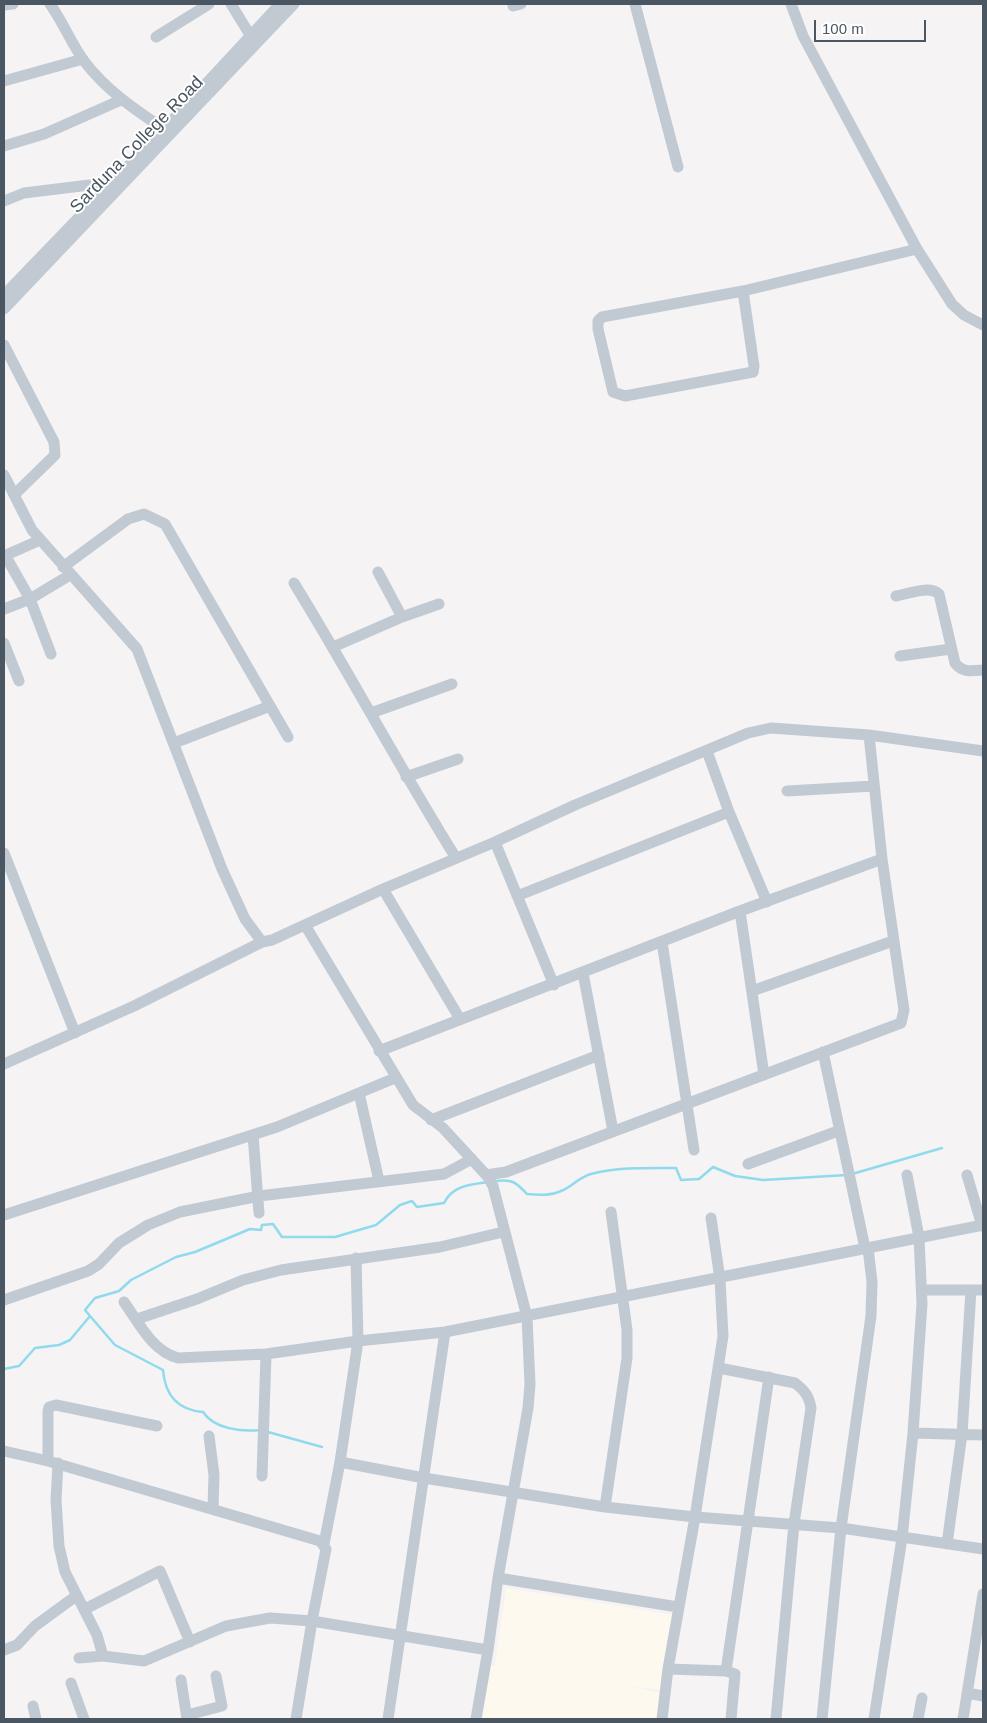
<!DOCTYPE html>
<html>
<head>
<meta charset="utf-8">
<style>
	body { margin:0 }
	#map { position:relative; width:987px; height:1723px; overflow:hidden; background:#f5f3f3; font-family:Helvetica,sans-serif }
	canvas { display:block }
	.frame { position:absolute; inset:0; border:5px solid #4a5661; pointer-events:none }
	.scale { position:absolute; left:814px; top:20px; width:112px; height:22px; box-sizing:border-box; border:2px solid #4a5661; border-top:0; padding-left:6px; font-size:15px; line-height:18px; white-space:nowrap; color:#4a5661; -webkit-text-stroke:4px #fff; paint-order:stroke }
</style>
</head>
<body>
<div id="map">
<canvas width="987" height="1723"></canvas>
<div class="frame"></div>
<div class="scale">100 m</div>
</div>
<script>
const context = document.querySelector('canvas').getContext('2d');
context.lineJoin = 'round';
function paint(path, color) {
  context.fillStyle = color;
  context.fill(path, 'evenodd');
}
function strokePath(path, color, width, dash) {
  context.strokeStyle = color;
  context.lineWidth = width;
  context.lineCap = dash ? 'butt' : 'round';
  context.setLineDash(dash || []);
  context.stroke(path);
}
function label(font, color, halo, rows, align = 'center') {
  context.font = font + ' Helvetica,sans-serif';
  context.lineWidth = 4;
  context.setLineDash([]);
  context.textBaseline = 'middle';
  context.strokeStyle = halo;
  context.fillStyle = color;
  for (const [text, x, y, turn = 0] of rows) {
    context.save();
    context.translate(x, y);
    context.rotate((+turn || 0) * Math.PI / 180);
    context.textAlign = isNaN(turn) ? turn : align;
    if (halo) context.strokeText(text, 0, 0);
    context.fillText(text, 0, 0);
    context.restore();
  }
}
const commercial = new Path2D(`
	M506,1588L674,1615L664,1690L629,1686L661,1693L657,1719H482L491,1666H495Z`);
const stream = new Path2D(`
	M852,1174L942,1148
	M496,1181C512,1179 516,1182 527,1194C538,1195 550,1196 561,1191C572,1187 579,1177 591,1174C618,1167 648,1168 676,1168L681,1180L699,1179L713,1167L735,1176L763,1180L847,1175
	M90,1316L85,1310L95,1298L119,1291L131,1280L176,1257L195,1252L250,1229L261,1230L262,1225L273,1224L282,1237H335L352,1232L376,1225L400,1205L412,1201L417,1207L444,1203C453,1185 470,1185 488,1182
	M4,1369L19,1366L35,1348L59,1345L70,1340L90,1316L115,1345L163,1370C165,1395 178,1410 203,1412C214,1429 242,1432 261,1430
	M268,1432L322,1447`);
const minor = new Path2D(`
	M50,4C63,22 71,43 84,61C106,90 134,109 164,129
	M231,4L250,35
	M635,4L678,167
	M791,4L803,36L917,249L952,304L964,315L983,325
	M4,5L13,4
	M513,6L521,4
	M156,37L209,4
	M4,81L83,59
	M4,146L44,134L121,100
	M4,201L24,193L114,182
	M743,291L754,366L753,372L625,396L613,392L598,329V321L602,317L743,291L917,249
	M4,295L164,129L280,4
	M4,309L294,4
	M4,345L54,442L55,455L14,495
	M4,475L32,530L137,649L222,869L245,919L262,942
	M5,555L30,599L51,654
	M4,556L40,540
	M63,567L128,519L144,514L165,524L288,737
	M378,572L402,617
	M294,583C350,674 400,768 456,858
	M896,596C908,594 929,585 939,594L955,663C963,673 971,671 983,670
	M4,609L30,599L70,575
	M4,643L19,681
	M333,647L402,617L439,604
	M900,656L951,649
	M371,713L452,684
	M174,743L270,706
	M707,751L729,812L767,902
	M406,777L458,759
	M787,791L874,786
	M495,842L554,985
	M4,853L75,1033
	M383,889L460,1019
	M517,896L729,812
	M740,911L764,1075
	M305,925L413,1105L443,1128L488,1177L493,1186L527,1317L530,1384L528,1408L498,1578L488,1650L476,1719
	M662,942L694,1150
	M583,973L613,1131
	M752,991L893,941
	M379,1051L740,911L882,859
	M823,1052L865,1248
	M4,1064L134,1006L262,942L272,940L383,889L495,842L575,805L748,733L771,728L869,735L983,751
	M359,1093L379,1181
	M431,1120L599,1055
	M253,1135L259,1213
	M748,1164L838,1131
	M486,1175L506,1172L901,1023L904,1010L882,859L869,735
	M967,1175L982,1226
	M4,1215L277,1127L395,1078
	M922,1290H983
	M4,1300L88,1271L99,1264L119,1243L148,1225L180,1212L259,1196L444,1174L472,1159
	M124,1302C139,1323 152,1351 178,1358L266,1354L358,1341L445,1332L983,1225
	M137,1319L197,1299L243,1280L281,1270L440,1247L503,1232
	M719,1368L795,1383C805,1391 809,1396 811,1408L794,1524L776,1719
	M913,1433L983,1435
	M209,1436L214,1475L213,1508
	M4,1451L48,1461L320,1541L326,1549L312,1621L488,1650
	M48,1461V1411L49,1407L56,1405L157,1426
	M340,1462L424,1478L605,1507L695,1517L841,1528L983,1549
	M58,1463L56,1500L59,1546L65,1572L97,1635L103,1656
	M262,1476L266,1354
	M605,1507L627,1358V1330L611,1212
	M324,1544L340,1462L358,1341L356,1258
	M947,1544L962,1434L971,1290
	M498,1578L678,1607
	M85,1609L160,1571L190,1642
	M4,1650L17,1645L35,1626L76,1596
	M79,1658L103,1656L144,1661L226,1626L270,1618L312,1621L296,1719
	M668,1669L726,1671L769,1377
	M726,1671L735,1674L731,1719
	M181,1680L187,1719
	M71,1683L84,1719
	M967,1693L983,1696
	M33,1706L36,1719
	M187,1715L222,1706L216,1676
	M388,1719L445,1332
	M662,1719L668,1669L695,1517L723,1336L720,1279L711,1218
	M822,1719L841,1528L871,1316L872,1282L868,1248
	M874,1719L902,1538L913,1433L922,1304L919,1237L907,1175
	M918,1719L922,1698
	M963,1719L983,1594`);
const streetNames = [
	["Sarduna College Road",137,145,-46]
];
paint(commercial, '#fdf9ef');
strokePath(stream, '#90daee', 2.5);
strokePath(minor, '#c1cad2', 11);
label('18px', '#4a5661', '#fff', streetNames);
</script>
</body>
</html>
